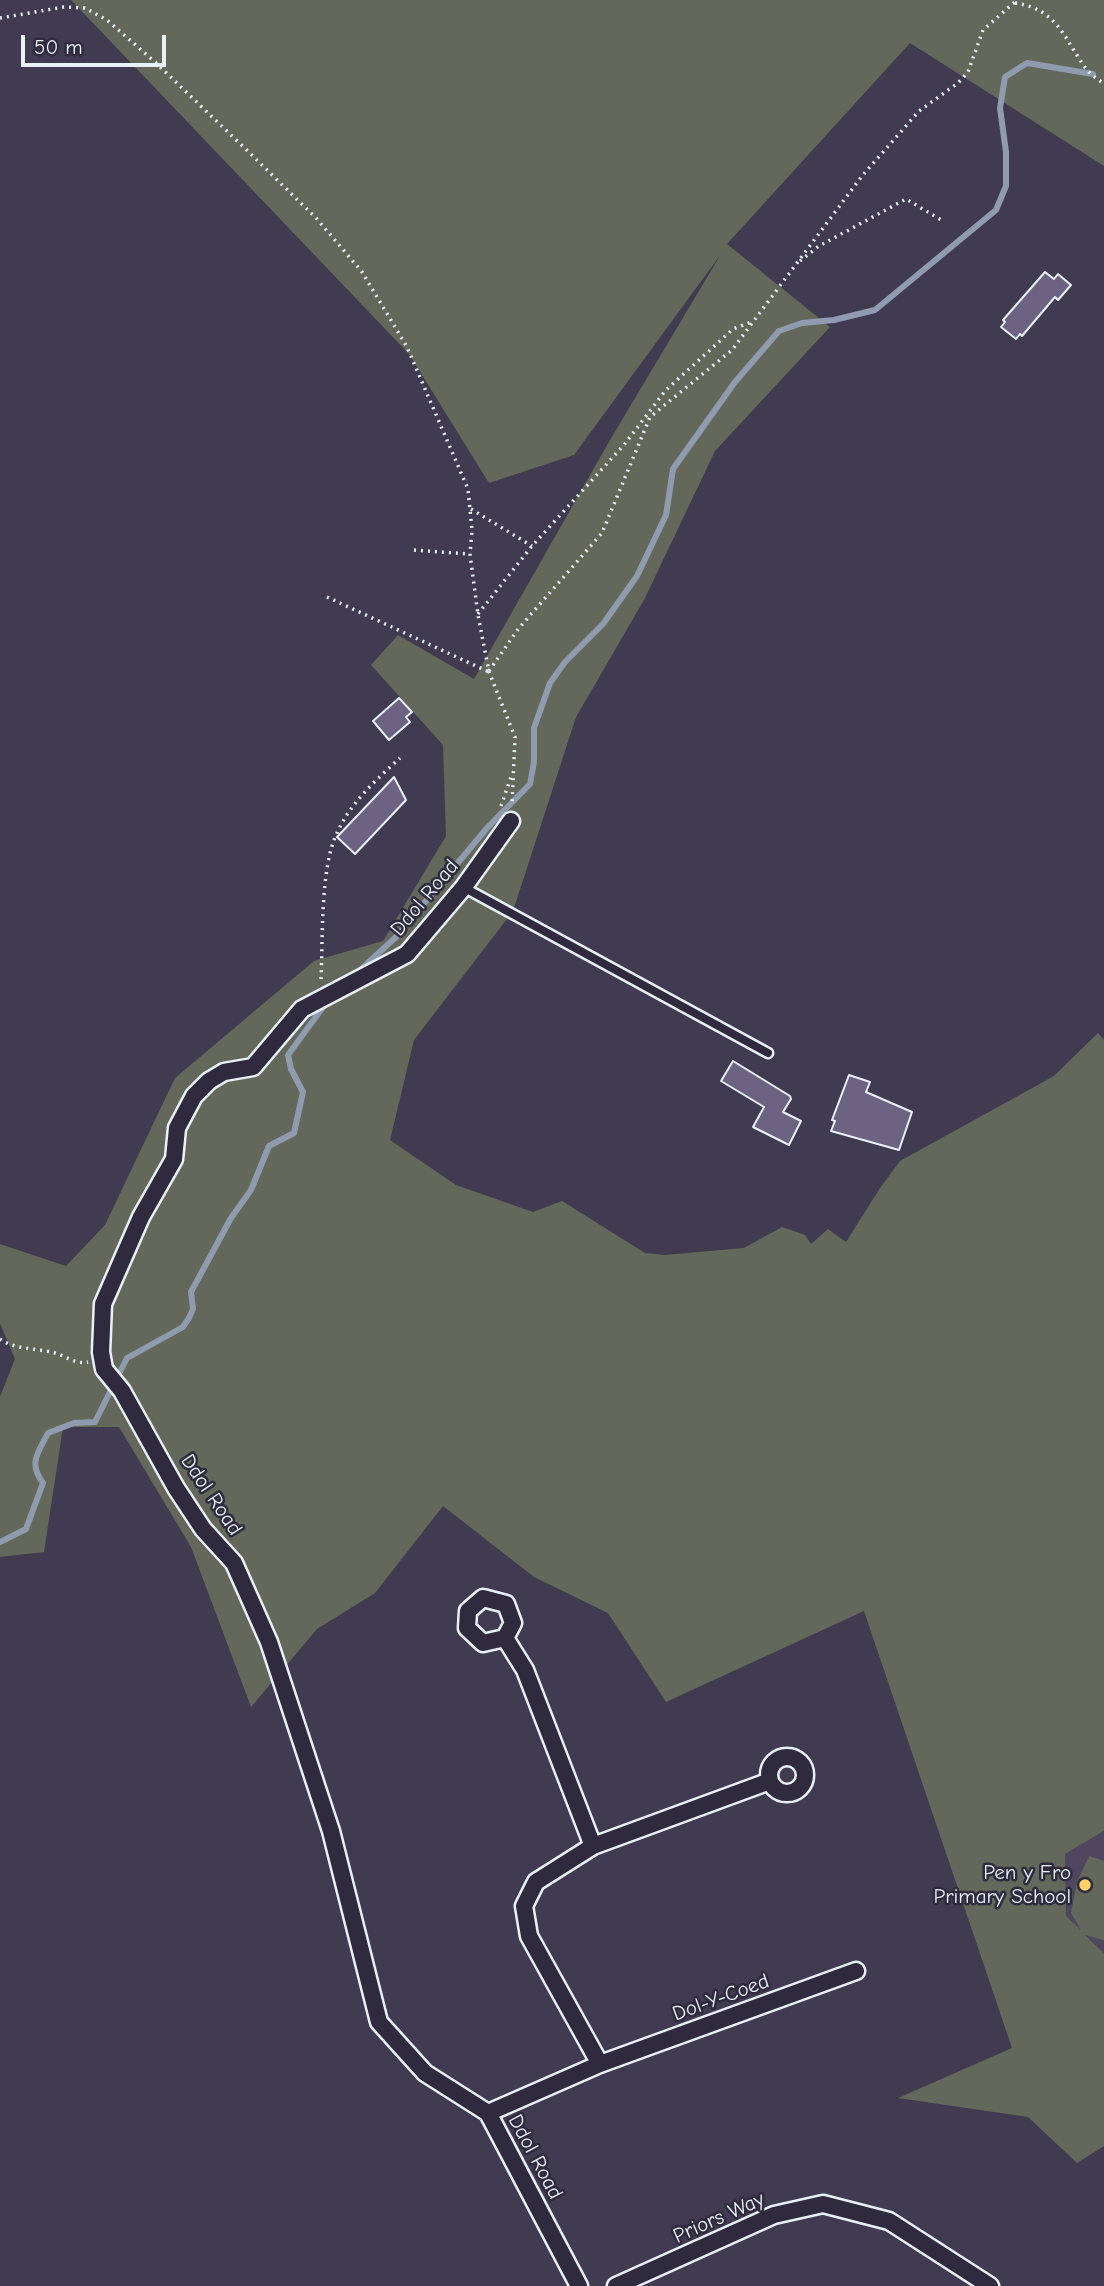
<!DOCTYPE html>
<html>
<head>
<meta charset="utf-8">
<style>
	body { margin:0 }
	#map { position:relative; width:1104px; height:2286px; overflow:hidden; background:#413b51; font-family:"Comic Neue",sans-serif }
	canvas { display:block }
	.scale { position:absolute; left:21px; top:35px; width:145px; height:32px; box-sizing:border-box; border:4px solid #e8f1f8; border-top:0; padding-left:9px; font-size:21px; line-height:24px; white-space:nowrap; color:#e8f1f8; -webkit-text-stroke:5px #2f2a3d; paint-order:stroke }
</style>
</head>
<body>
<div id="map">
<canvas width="1104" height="2286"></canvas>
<div class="scale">50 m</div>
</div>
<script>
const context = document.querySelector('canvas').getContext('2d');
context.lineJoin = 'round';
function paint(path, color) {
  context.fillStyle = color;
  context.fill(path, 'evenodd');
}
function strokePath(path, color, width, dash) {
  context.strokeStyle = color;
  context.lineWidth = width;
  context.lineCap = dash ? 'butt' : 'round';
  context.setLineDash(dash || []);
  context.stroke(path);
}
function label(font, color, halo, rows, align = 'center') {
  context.font = font + ' "Comic Neue",sans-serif';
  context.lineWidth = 5;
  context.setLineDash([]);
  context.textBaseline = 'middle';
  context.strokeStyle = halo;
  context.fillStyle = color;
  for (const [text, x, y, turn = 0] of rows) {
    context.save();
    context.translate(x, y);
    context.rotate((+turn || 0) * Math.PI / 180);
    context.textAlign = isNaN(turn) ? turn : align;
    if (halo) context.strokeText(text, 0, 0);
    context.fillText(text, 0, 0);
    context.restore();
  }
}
const built = new Path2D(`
	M1104,1831V1953L1066,1916L1065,1854Z`);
const green = new Path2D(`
	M71,0H1104V166L910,43L727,244L830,327L715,451L644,600L576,717L513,911L414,1040L390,1140L456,1185L533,1212L562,1201L645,1253L665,1255L744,1248L782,1227L805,1235L811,1244L828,1229L846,1242L880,1188L900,1161L1054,1076L1098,1033L1104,1040V1831L1065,1854L1066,1916L1081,1930L1071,1913L1077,1882L1089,1856L1104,1861V1940L1085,1935L1104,1953V2146L1077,2163L1028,2117L898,2098L1012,2048L864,1611L666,1702L608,1613L534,1577L443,1506L375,1593L317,1629L251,1707L191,1547L119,1427H63L44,1552L0,1557V1397L15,1359L0,1323V1244L66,1266L105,1225L175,1078L314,961L383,941L446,836L443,745L371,665L398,635L474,679L610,440L721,254L574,455L489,483L409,354Z`);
const stream = new Path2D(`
	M357,973L396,937L487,828L530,784L534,762V728L550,683L565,662L603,624L637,576L666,515L673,469L735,382L779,331L802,323L834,320L875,310L996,210L1006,186V152L1000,108L1005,77L1027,63L1093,74
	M0,1542L26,1529L43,1483C28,1463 38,1453 48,1433L74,1423L95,1422L127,1358L183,1327L189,1318L193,1309L191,1292L231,1218L251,1190L269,1146L294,1133L303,1092L291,1069L288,1055L326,1003`);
const building = new Path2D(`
	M1045,272L1054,279L1058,274L1071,285L1058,300L1055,297L1022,336L1020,334L1016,339L1001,327L1005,322L1003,320Z
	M399,698L412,712L406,717L410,722L389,740L373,721Z
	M394,777L406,800L355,854L337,837Z
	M733,1061L790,1096L791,1099L783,1112L801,1121L789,1145L753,1127L764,1107L721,1081Z
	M849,1075L870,1082L866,1092L912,1112L899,1150L831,1131L835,1121L832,1120Z`);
const path = new Path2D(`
	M1015,3C1058,9 1064,39 1087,70C1091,75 1098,79 1104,84
	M0,18L64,7L85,8L107,20L155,62L258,161L317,219L362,272L407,347L468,489L472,530L470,554L478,615L489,672L515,737L512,804
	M800,261L819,246L906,199L943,221
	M471,509L532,546
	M414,550L470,554
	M327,597L489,672
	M478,614L532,546L624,445L665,391L733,329L751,322
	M489,671L519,628L602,533L650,417L732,350L862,176L919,111L958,83L968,72L983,30L1017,0
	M501,806L511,777
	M321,979C323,939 320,868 337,833C350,803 376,780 400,758
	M0,1339C15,1350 37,1348 55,1353C66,1356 76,1365 88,1362`);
const service = new Path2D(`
	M463,887L768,1053`);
const minor = new Path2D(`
	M511,821L463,888L407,954L302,1009L253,1067L224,1072L209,1081L194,1096L177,1128L174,1159L141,1217L103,1304L101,1352L104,1369L122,1391L176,1488L203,1529L234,1563L269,1642L331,1831L379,2022L425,2073L488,2113L579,2286
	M483,1598L506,1604L513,1623L505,1638L483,1643L467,1628L468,1611Z
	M505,1638L525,1670L593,1846
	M769 1775a18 18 0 1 1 36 0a18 18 0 1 1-36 0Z
	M600,2064L529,1936L524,1906L536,1882L593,1846L770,1781
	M488,2113L600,2064L856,1971
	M616,2286L774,2215L823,2204L889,2221L990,2286`);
const markers = [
	[1085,1885,7,"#ffd166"]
];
const streetNames = [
	["Ddol Road",425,898,-50],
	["Ddol Road",211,1495,56],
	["Dol-Y-Coed",721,1998,-20],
	["Ddol Road",535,2157,62],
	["Priors Way",719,2218,-24]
];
const poiNames = [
	["Pen y Fro",1071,1873],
	["Primary School",1071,1897]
];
paint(built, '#4e475f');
paint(green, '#63685a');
strokePath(stream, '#8f9caf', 6);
paint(building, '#6b6381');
strokePath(building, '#e8f1f8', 2);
strokePath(service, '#e8f1f8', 13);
strokePath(minor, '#e8f1f8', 21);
strokePath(path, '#e8f1f8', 3.5, [2, 5]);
strokePath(service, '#2f2a3d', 8);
strokePath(minor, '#2f2a3d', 16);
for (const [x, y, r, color] of markers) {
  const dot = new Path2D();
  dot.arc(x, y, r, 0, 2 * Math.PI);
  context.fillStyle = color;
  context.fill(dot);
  strokePath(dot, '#2f2a3d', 2.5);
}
label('21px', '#e8f1f8', '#2f2a3d', streetNames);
label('21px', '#e8f1f8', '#2f2a3d', poiNames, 'right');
</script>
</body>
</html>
